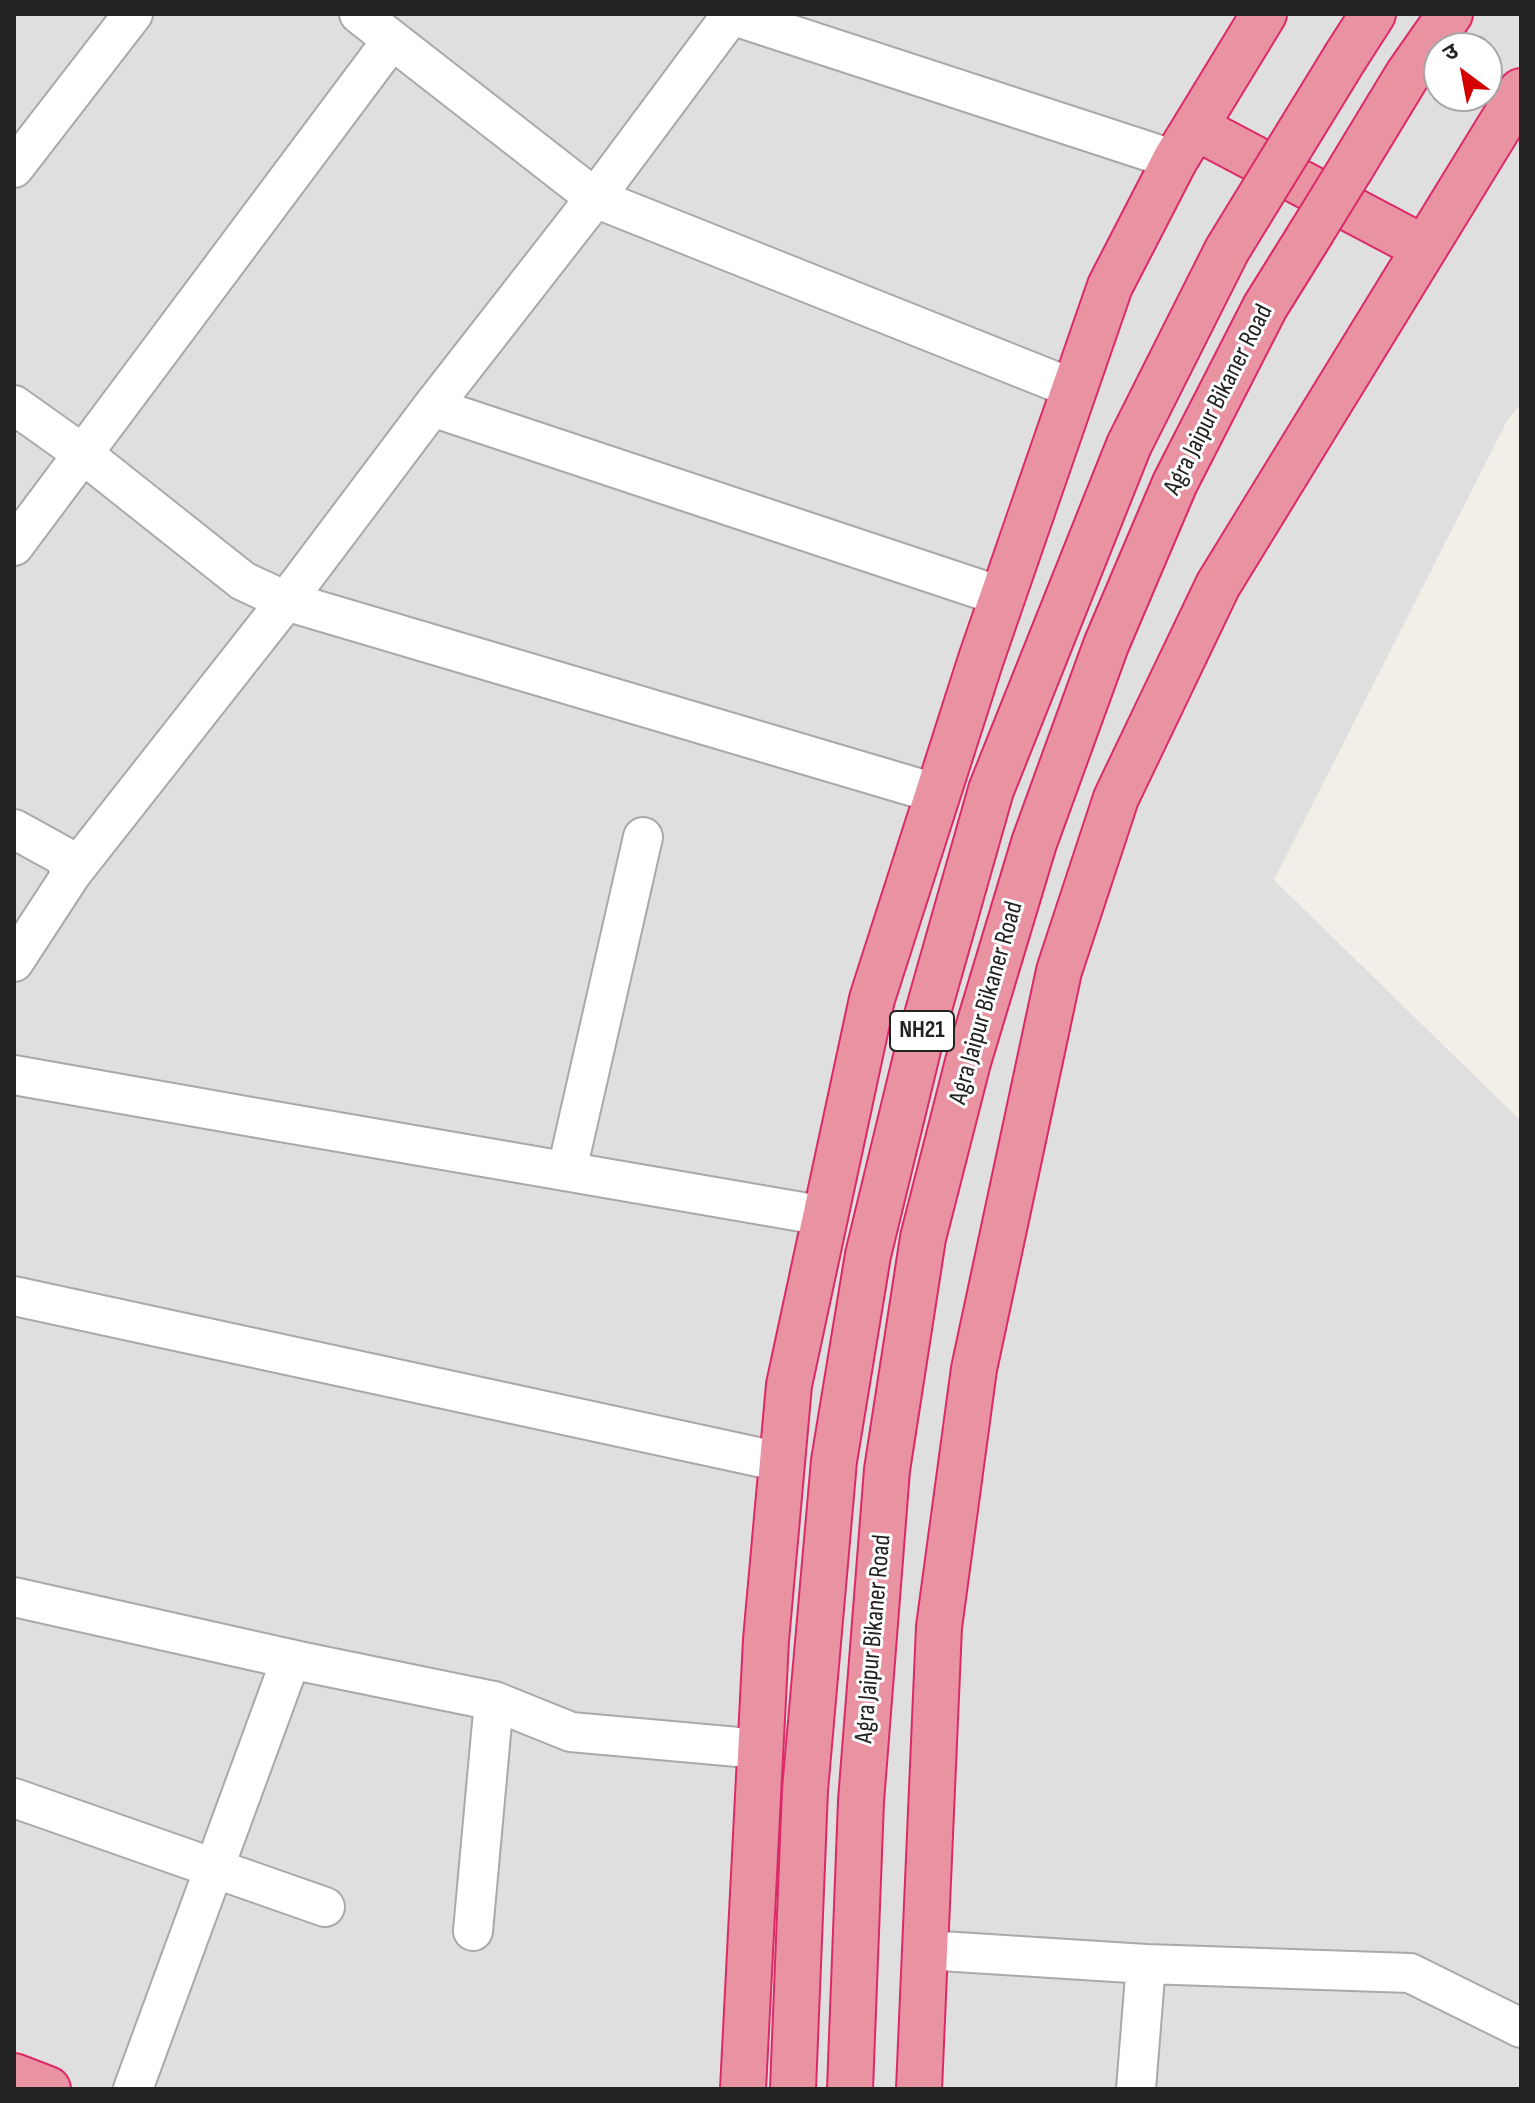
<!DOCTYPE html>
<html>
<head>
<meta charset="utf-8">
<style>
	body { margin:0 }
	#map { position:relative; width:1535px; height:2103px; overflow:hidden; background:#f2efe9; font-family:"Sofia Sans Condensed","Noto Sans Devanagari",sans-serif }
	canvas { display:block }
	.frame { position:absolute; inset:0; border:16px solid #222; pointer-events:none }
	.north { position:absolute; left:1423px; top:32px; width:80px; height:80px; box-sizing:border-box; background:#fff; border:2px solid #a7a7a7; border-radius:50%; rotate:328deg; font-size:22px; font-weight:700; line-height:32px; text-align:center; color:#222 }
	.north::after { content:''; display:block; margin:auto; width:28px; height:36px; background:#d40000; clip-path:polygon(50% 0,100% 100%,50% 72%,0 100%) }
</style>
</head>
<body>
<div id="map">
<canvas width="1535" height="2103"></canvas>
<div class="frame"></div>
<div class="north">उ</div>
</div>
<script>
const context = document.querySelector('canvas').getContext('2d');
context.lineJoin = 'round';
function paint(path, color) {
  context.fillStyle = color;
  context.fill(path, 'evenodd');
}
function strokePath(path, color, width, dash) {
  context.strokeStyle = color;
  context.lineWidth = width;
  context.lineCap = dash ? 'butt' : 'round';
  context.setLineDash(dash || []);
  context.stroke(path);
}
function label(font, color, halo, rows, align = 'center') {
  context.font = font + ' "Sofia Sans Condensed",sans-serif';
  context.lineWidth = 6;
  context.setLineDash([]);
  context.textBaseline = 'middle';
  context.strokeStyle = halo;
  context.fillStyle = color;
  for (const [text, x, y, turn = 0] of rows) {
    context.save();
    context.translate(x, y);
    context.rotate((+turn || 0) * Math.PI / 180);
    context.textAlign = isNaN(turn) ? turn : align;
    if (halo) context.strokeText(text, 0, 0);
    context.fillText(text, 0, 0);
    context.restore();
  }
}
const residential = new Path2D(`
	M14,14H1521V404L1507,421L1274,880L1521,1121V2089H14ZM1439,48H1487V96H1439Z`);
const minor = new Path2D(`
	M359,14L595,198L1074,389
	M731,15L1175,160
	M14,168L133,14
	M14,405L83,454L243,581L286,601L938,794
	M432,407L1003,597
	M14,546L392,40
	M14,829L63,856L72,873
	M14,962L72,873L286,601L432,407L595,198L732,14
	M14,1075C284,1124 555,1168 825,1216
	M567,1170L643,837
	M14,1296L781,1462
	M14,1597L299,1661L494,1701L571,1732L760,1749
	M14,1798L325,1907
	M473,1931L494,1701
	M925,1950L1146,1964L1410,1973L1521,2028
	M133,2089L291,1659
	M1136,2089L1146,1964`);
const highway = new Path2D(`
	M1346,56L1373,14
	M1195,127L1424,248
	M1351,168L1408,74L1450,14
	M14,2076L48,2089
	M743,2089L766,1640L789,1385L872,999L981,659L1110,286L1175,160L1264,14
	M850,2089L861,1801L887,1470L923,1238L968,1062L1034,843L1106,645L1175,483L1265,307L1311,233
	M919,2089L939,1627L974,1369L1059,971L1116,798L1218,585L1521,91`);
const highwayBridge = new Path2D(`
	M1311,233L1351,168
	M793,2089L805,1790L834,1461L868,1255L922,1033L991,790L1129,445L1227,250L1346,56`);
const shields = [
	[922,1031,64]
];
const shieldNames = [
	["NH21",922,1031]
];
const streetNames = [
	["Agra Jaipur Bikaner Road",1219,400,-63],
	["Agra Jaipur Bikaner Road",987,1003,-74],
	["Agra Jaipur Bikaner Road",874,1639,-85]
];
paint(residential, '#e0dfdf');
strokePath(minor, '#a9a9a9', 42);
strokePath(highway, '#dc2a67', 48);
strokePath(minor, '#fff', 38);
strokePath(highway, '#e892a2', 44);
strokePath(highwayBridge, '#dc2a67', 48, []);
strokePath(highwayBridge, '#e892a2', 44);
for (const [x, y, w] of shields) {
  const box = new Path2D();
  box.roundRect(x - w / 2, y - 20, w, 40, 6);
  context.fillStyle = '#fff';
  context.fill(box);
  strokePath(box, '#222', 2);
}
label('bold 24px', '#222', null, shieldNames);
label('26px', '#222', '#fff', streetNames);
</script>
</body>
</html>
